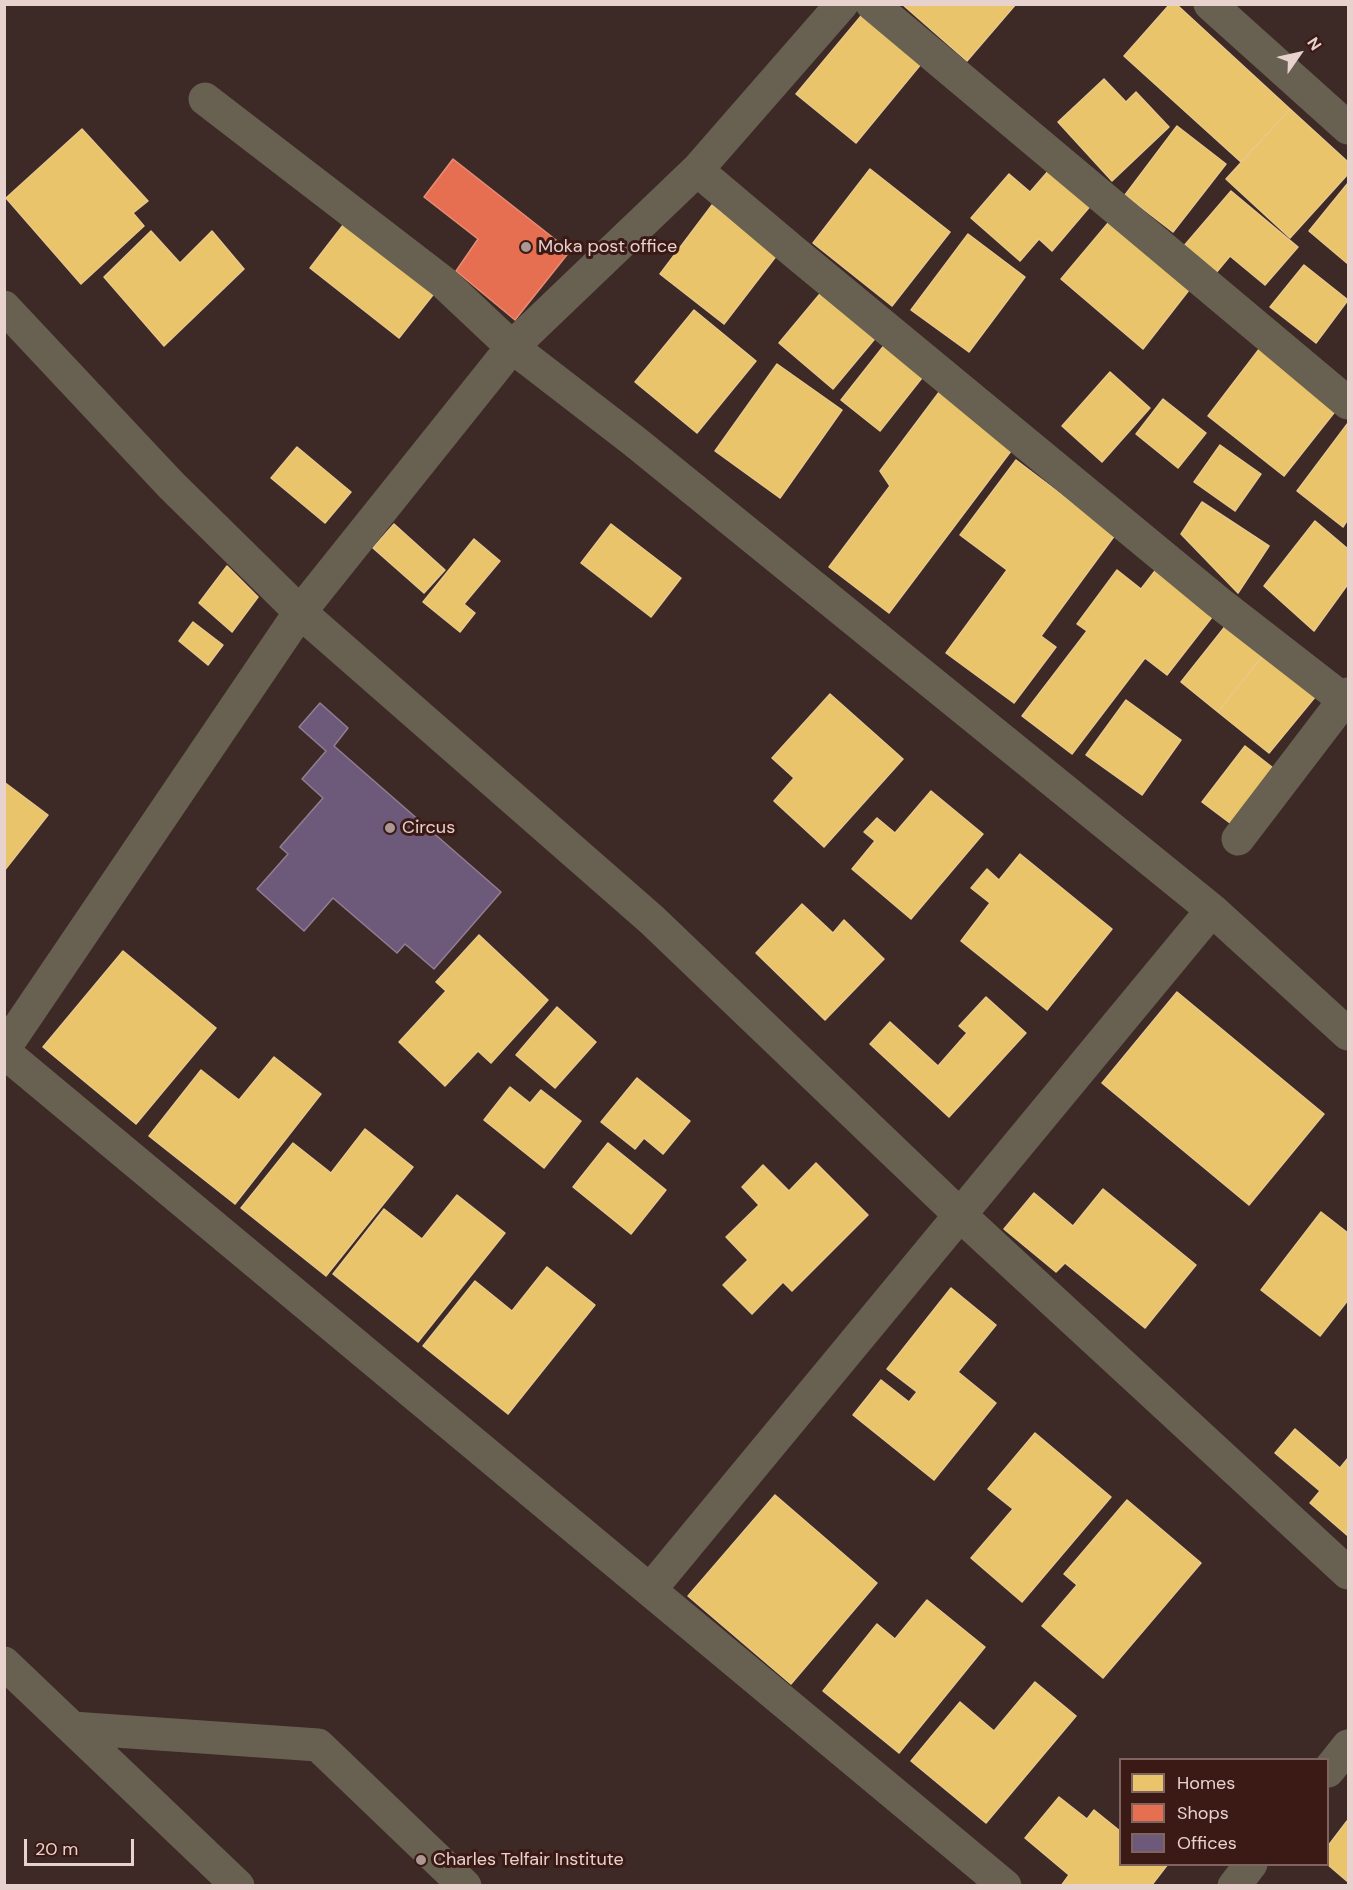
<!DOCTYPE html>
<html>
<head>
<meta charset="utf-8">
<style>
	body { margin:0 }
	#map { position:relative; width:1353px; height:1890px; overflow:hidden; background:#3d2a27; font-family:"DM Sans",sans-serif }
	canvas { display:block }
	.frame { position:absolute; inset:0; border:6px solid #e8d2cd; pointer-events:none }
	.legend { position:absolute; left:1119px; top:1758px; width:210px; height:108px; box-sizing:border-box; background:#3b1a15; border:2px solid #80645f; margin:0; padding:8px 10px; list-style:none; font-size:18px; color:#e8d2cd }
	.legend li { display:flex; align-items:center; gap:12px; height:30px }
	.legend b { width:30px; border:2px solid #80645f }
	.north { position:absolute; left:1269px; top:24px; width:60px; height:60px; -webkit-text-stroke:4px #3b1a15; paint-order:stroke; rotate:56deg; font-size:16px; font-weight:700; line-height:24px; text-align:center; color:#e8d2cd }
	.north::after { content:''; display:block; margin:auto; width:21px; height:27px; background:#e8d2cd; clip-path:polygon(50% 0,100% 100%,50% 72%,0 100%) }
	.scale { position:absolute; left:24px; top:1839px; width:110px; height:27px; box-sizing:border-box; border:3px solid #e8d2cd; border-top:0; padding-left:8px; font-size:18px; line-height:21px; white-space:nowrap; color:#e8d2cd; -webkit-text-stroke:4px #3b1a15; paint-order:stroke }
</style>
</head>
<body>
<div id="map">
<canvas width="1353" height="1890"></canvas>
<div class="frame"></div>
<ul class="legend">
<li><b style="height:16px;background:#e9c46a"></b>Homes</li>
<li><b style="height:16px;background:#e76f51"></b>Shops</li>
<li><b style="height:16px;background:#6d597a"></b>Offices</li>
</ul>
<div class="north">N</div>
<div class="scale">20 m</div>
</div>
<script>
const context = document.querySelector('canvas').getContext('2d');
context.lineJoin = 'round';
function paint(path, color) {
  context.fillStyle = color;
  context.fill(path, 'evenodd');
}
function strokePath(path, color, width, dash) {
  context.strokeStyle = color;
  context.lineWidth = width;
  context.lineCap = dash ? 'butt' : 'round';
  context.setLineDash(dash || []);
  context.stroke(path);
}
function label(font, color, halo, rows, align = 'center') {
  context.font = font + ' "DM Sans",sans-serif';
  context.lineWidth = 6;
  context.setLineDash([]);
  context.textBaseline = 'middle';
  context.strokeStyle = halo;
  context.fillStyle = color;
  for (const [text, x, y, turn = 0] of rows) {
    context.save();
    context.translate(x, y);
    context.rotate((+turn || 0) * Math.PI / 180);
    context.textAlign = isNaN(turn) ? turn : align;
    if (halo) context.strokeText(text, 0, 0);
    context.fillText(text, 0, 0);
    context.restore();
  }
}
const homes = new Path2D(`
	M902,4H1016L967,61Z
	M1170,4H1176L1290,109L1241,162L1124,56Z
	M866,10L926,58L856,143L796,94Z
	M1104,79L1126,102L1136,92L1169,127L1112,181L1058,122Z
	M1290,109L1348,162V174L1290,238L1226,179Z
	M1177,126L1226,164L1173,232L1125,195Z
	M82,129L148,201L133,213L144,226L81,284L6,198Z
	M1057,161L1098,197L1052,251L1039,239L1020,261L971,218L1009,174L1030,192Z
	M870,169L950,232L892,306L813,243Z
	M1348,183V264L1309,231Z
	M1231,191L1298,247L1265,285L1230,256L1215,274L1183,247Z
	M712,205L777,255L724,324L660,274Z
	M1114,216L1196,281L1143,349L1061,279Z
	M347,220L436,291L399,338L310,268Z
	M151,231L180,263L212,231L244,269L164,346L104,277Z
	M968,234L1025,277L969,352L911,310Z
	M1304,265L1348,300L1316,343L1270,307Z
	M829,283L883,329L833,389L779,343Z
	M694,310L756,361L697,433L635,382Z
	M886,343L925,374L880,431L841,400Z
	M1260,348L1337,409L1284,476L1208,416Z
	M777,364L842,410L780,498L715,451Z
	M1110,372L1150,408L1102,462L1062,426Z
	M940,391L1014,447L889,613L829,567L890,486L880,471Z
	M1163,399L1206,433L1178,468L1136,434Z
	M1348,423V519L1343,527L1297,491Z
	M1220,445L1261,474L1235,511L1194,482Z
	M297,447L351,492L325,523L271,478Z
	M1016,460L1115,535L1041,636L1056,647L1014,703L946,653L1007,570L960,535Z
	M1202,502L1269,546L1238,593L1181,534Z
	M1315,521L1348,549V584L1314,631L1264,586Z
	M394,524L445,570L424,593L373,548Z
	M611,524L681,578L651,617L581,563Z
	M474,539L500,561L464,604L475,613L460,632L423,602Z
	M227,566L258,597L232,632L199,603Z
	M1158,567L1216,612L1167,675L1145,658L1072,754L1022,716L1087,631L1077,624L1117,570L1141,589Z
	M1231,619L1268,649L1218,712L1181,682Z
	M193,622L223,645L208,665L179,641Z
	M1268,649L1320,691L1269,753L1218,712Z
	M830,694L903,759L824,847L774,801L794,778L772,758Z
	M1126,700L1181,740L1142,795L1086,755Z
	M1245,746L1277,771L1234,826L1202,802Z
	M4,782L48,815L4,871Z
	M931,791L983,834L911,919L852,869L875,841L864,832L877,818L895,833Z
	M1020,854L1112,929L1047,1010L961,941L990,903L971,888L987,869L999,880Z
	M802,904L833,933L844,920L884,959L825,1020L756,953Z
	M479,935L548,1000L491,1063L478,1051L445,1086L399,1042L446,991L436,982Z
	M123,951L216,1028L136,1124L43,1047Z
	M1177,992L1324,1114L1249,1205L1102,1083Z
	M986,997L1026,1033L949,1117L870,1044L890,1022L938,1066L967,1033L959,1026Z
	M557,1007L596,1042L555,1088L516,1055Z
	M274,1057L321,1094L235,1204L149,1136L201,1070L239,1100Z
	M637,1078L690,1121L663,1154L644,1138L635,1149L601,1122Z
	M510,1087L530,1103L541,1090L581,1121L544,1168L484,1120Z
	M365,1129L413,1167L326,1276L241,1208L293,1143L331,1173Z
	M608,1143L666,1190L631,1234L573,1187Z
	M816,1163L868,1215L792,1291L783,1282L752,1314L723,1285L748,1260L726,1237L759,1205L742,1187L763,1165L789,1191Z
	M1103,1189L1196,1265L1145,1328L1065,1263L1056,1272L1004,1229L1034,1193L1073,1226Z
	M457,1195L505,1233L418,1342L333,1274L384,1209L422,1239Z
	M1321,1212L1348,1233V1300L1320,1336L1261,1290Z
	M547,1267L595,1305L508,1414L423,1346L475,1281L512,1311Z
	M951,1288L996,1325L958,1372L996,1403L934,1480L853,1415L881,1380L909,1402L917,1392L887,1369Z
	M1295,1429L1340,1468L1348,1458V1536L1310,1503L1320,1491L1275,1453Z
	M1035,1433L1111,1497L1022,1602L971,1558L1013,1509L988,1489Z
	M775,1495L877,1583L791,1684L688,1596Z
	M1127,1500L1201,1563L1103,1678L1042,1626L1077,1585L1064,1574Z
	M927,1600L985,1647L899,1753L823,1691L877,1624L895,1639Z
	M1035,1682L1076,1716L986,1823L911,1761L960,1702L994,1731Z
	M1059,1797L1087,1819L1094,1810L1120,1831V1864H1168L1151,1886H1061L1069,1875L1025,1838Z
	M1347,1821L1348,1823V1882L1327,1864L1328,1846Z`);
const shops = new Path2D(`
	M453,159L570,251L515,320L456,271L478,239L424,197Z`);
const offices = new Path2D(`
	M320,703L348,728L334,746L501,892L434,969L405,944L397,953L333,898L304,931L257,889L288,854L280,847L323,798L302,779L326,751L299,727Z`);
const minor = new Path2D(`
	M872,4L1348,403
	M1210,4L1348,128
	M205,99L443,282L512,347L634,441L1212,910L1348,1034
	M697,170L793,251L1218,602L1344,700L1348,694
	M4,307L171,485L300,612L652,920L960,1215L1348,1573
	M1238,839L1344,700
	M4,1049L300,612L512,347L697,170L842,4
	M4,1052L1005,1886
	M650,1590L1212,910
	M4,1663L238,1886
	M72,1728L318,1745L465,1886
	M1328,1771L1348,1746
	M1234,1886L1251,1864`);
const markers = [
	[526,247,6,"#ac9793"],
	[390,828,6,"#ac9793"],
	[421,1860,6,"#ac9793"]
];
const poiNames = [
	["Moka post office",538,247],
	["Circus",402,828],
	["Charles Telfair Institute",433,1860]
];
paint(homes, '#e9c46a');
strokePath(homes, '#e9c888', 1.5);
paint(shops, '#e76f51');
strokePath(shops, '#e78d76', 1.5);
paint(offices, '#6d597a');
strokePath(offices, '#927d93', 1.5);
strokePath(minor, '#686152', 33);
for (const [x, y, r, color] of markers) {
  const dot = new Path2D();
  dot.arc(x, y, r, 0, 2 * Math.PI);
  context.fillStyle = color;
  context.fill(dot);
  strokePath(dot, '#3b1a15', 2);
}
label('18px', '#e8d2cd', '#3b1a15', poiNames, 'left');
</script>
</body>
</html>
